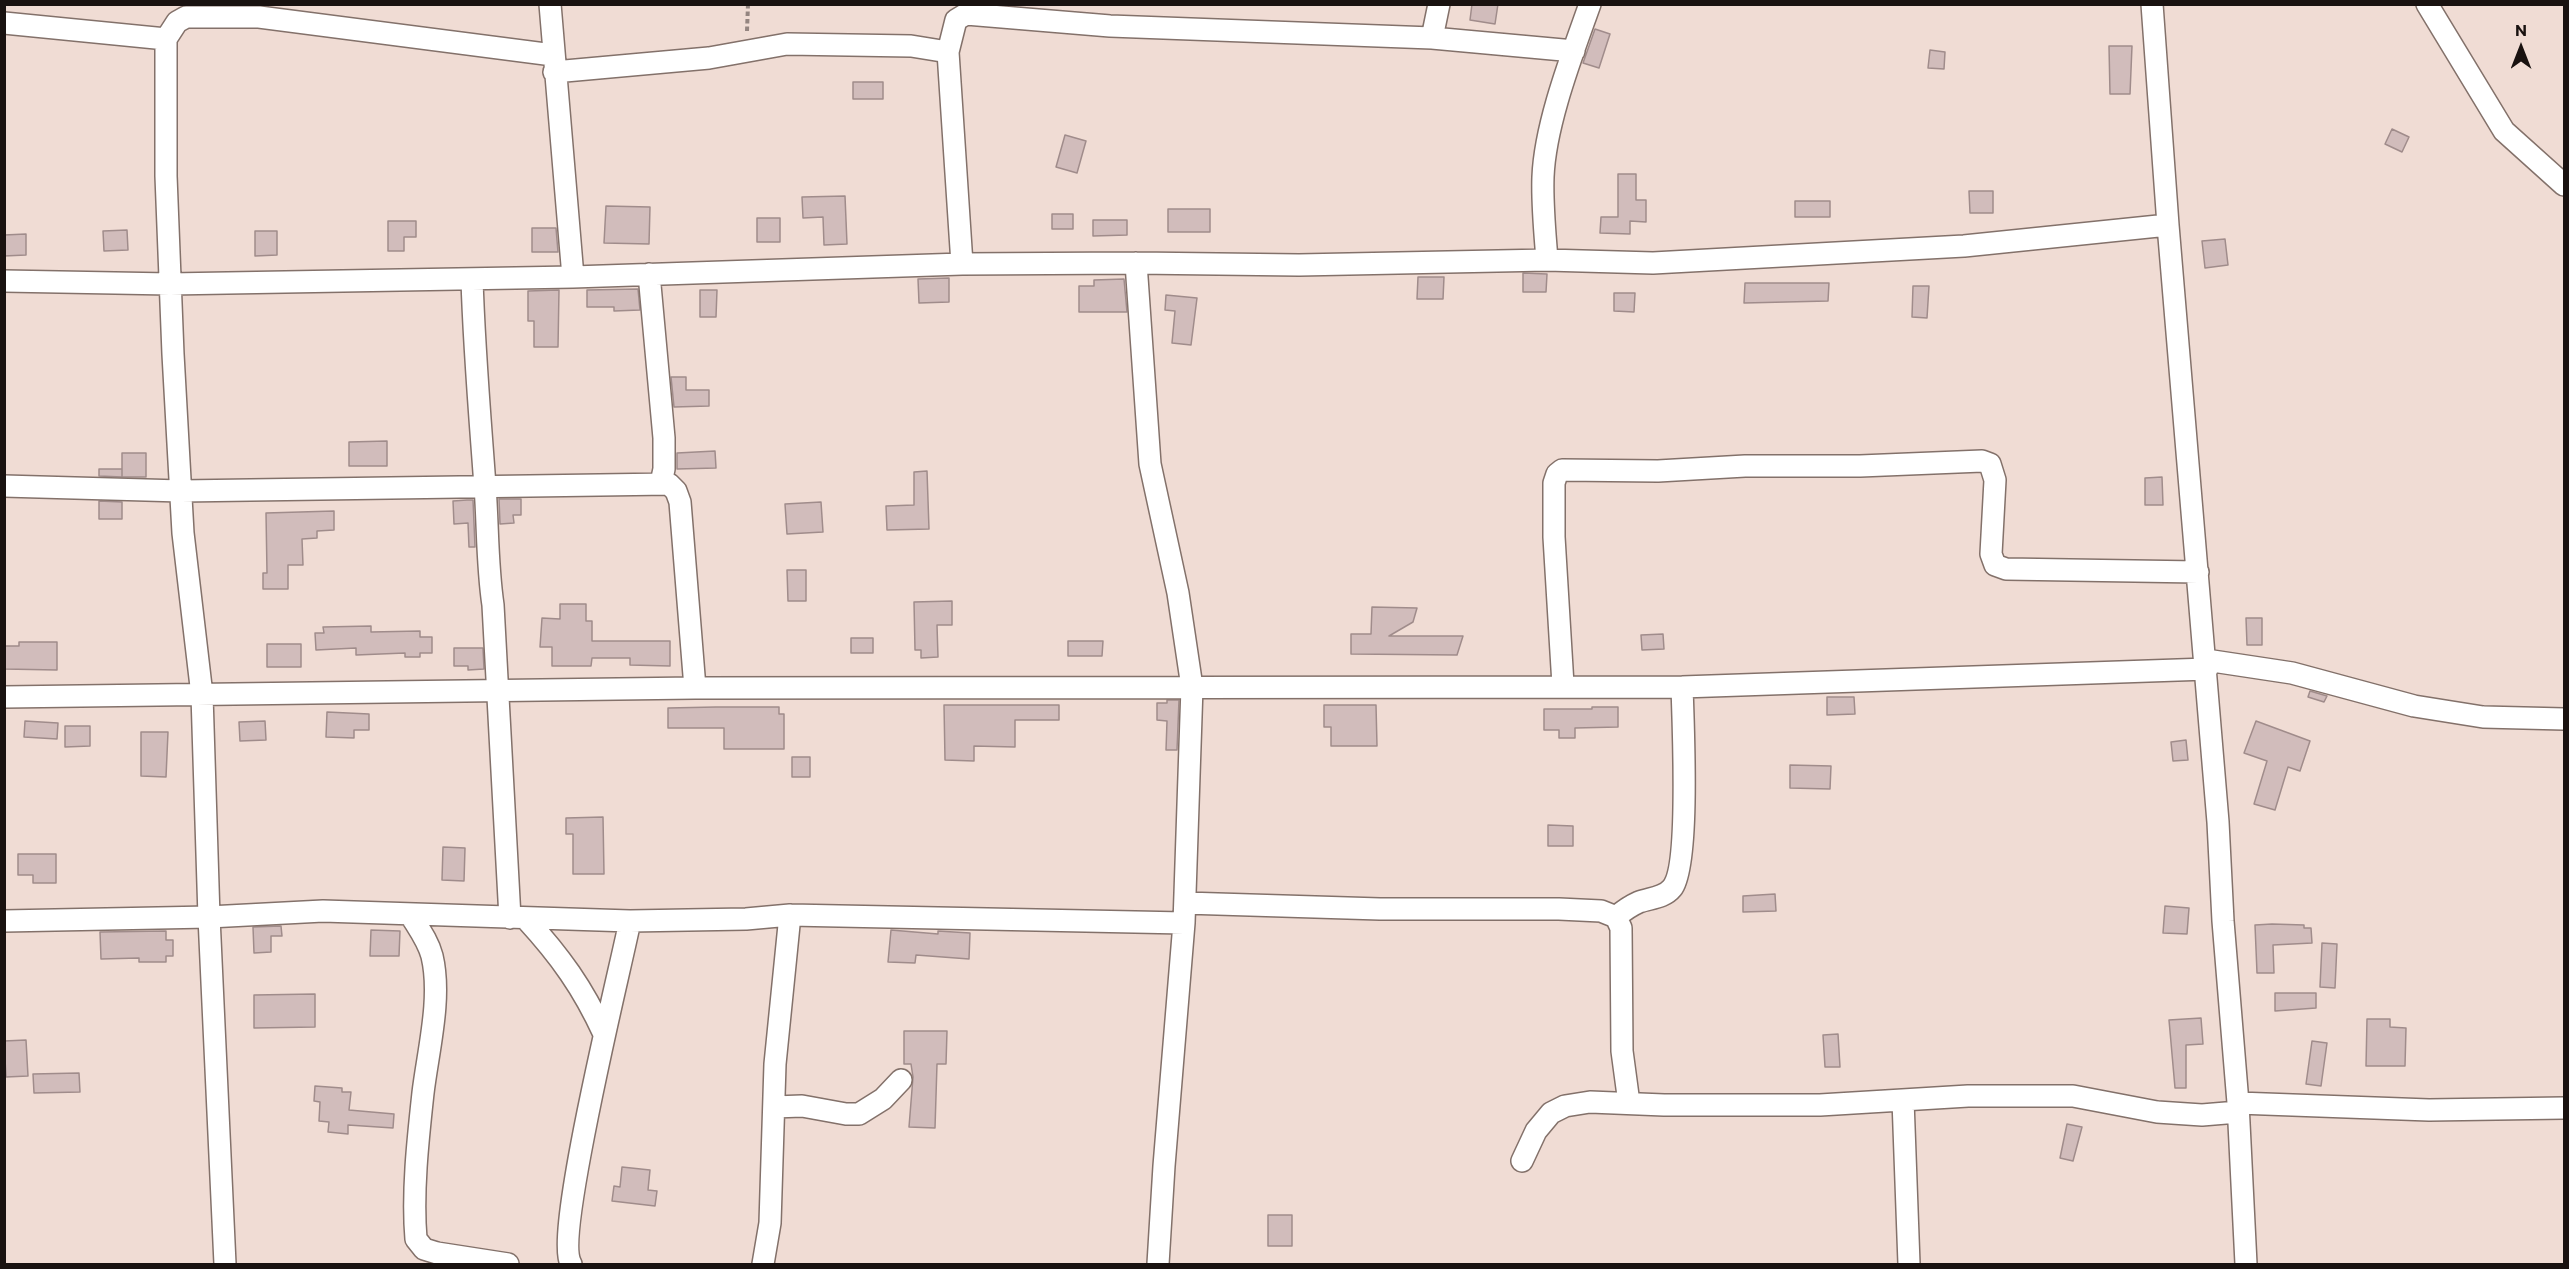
<!DOCTYPE html>
<html>
<head>
<meta charset="utf-8">
<style>
	body { margin:0 }
	#map { position:relative; width:2569px; height:1269px; overflow:hidden; background:#f0dcd4; font-family:Commissioner,sans-serif }
	canvas { display:block }
	.frame { position:absolute; inset:0; border:6px solid #191210; pointer-events:none }
	.north { position:absolute; left:2491px; top:18px; width:60px; height:60px; -webkit-text-stroke:4px #f0dcd4; paint-order:stroke; rotate:0deg; font-size:16px; font-weight:700; line-height:24px; text-align:center; color:#191210 }
	.north::after { content:''; display:block; margin:auto; width:21px; height:27px; background:#191210; clip-path:polygon(50% 0,100% 100%,50% 72%,0 100%) }
</style>
</head>
<body>
<div id="map">
<canvas width="2569" height="1269"></canvas>
<div class="frame"></div>
<div class="north">N</div>
</div>
<script>
const context = document.querySelector('canvas').getContext('2d');
context.lineJoin = 'round';
function paint(path, color) {
  context.fillStyle = color;
  context.fill(path, 'evenodd');
}
function strokePath(path, color, width, dash) {
  context.strokeStyle = color;
  context.lineWidth = width;
  context.lineCap = dash ? 'butt' : 'round';
  context.setLineDash(dash || []);
  context.stroke(path);
}
const building = new Path2D(`
	M1472,4H1498L1495,24L1470,20Z
	M1595,29L1610,34L1599,68L1583,63Z
	M2109,46H2132L2130,94H2110Z
	M1930,50L1945,52L1944,69L1928,68Z
	M853,82H883V99H853Z
	M2392,129L2409,137L2402,152L2385,144Z
	M1065,135L1086,141L1077,173L1056,167Z
	M1618,174H1636V200H1646V222L1630,221V234L1600,233L1601,217H1618Z
	M1969,191H1993V213H1970Z
	M845,196L847,244L824,245L823,217L803,218L802,197Z
	M1795,201H1830V217H1795Z
	M606,206L650,207L649,244L604,243Z
	M1168,209H1210V232H1168Z
	M1052,214H1073V229H1052Z
	M757,218H780V242H757Z
	M1093,220H1127V235L1093,236Z
	M388,221H416V237H404V251H388Z
	M532,228H556L558,252H532Z
	M127,230L128,250L104,251L103,231Z
	M255,231H277V255L255,256Z
	M26,234V255L4,256V235Z
	M2225,239L2228,265L2205,268L2202,241Z
	M1523,273L1547,274L1546,292H1523Z
	M1418,277H1444L1443,299H1417Z
	M949,278V302L919,303L918,279Z
	M1124,279L1127,312H1079V286H1094V280Z
	M1745,283H1829L1828,301L1744,303Z
	M1913,286H1929L1927,318L1912,317Z
	M638,289L640,310L614,311V307H587V290Z
	M559,290L558,347H534V321H528V291Z
	M700,290H717L716,317H700Z
	M1614,293H1635L1634,312L1614,311Z
	M1166,295L1197,298L1191,345L1172,343L1175,311L1165,310Z
	M671,377H686V390H709V406L674,407Z
	M387,441V466H349V442Z
	M715,451L716,468L677,469V453Z
	M122,453H146V477H122Z
	M99,469H122V477L99,476Z
	M927,471L929,529L887,530L886,506L914,505V472Z
	M2162,477L2163,505H2145V478Z
	M499,499H521V515H513L514,523L500,524Z
	M467,500H473L475,547H469L468,523L454,524L453,501Z
	M99,501L122,502V519H99Z
	M821,502L823,532L787,534L785,504Z
	M334,511V530L317,531V538L302,539L303,565H288V589H263V573H267L266,513Z
	M787,570H806V601H788Z
	M952,601V625H937L938,657L921,658V650H915L914,602Z
	M560,604H586V621H592V641H670V666L630,665V658H592L591,666H552V647H540L542,618L560,619Z
	M1372,607L1417,608L1413,622L1389,636H1463L1457,655L1351,654V634H1371Z
	M2246,618H2262V645H2247Z
	M371,626V632L420,631V637H432V653H420V657H405V653L356,655V648L316,650L315,633H324L323,627Z
	M1663,634L1664,649L1642,650L1641,635Z
	M851,638H873V653H851Z
	M1068,641H1103L1102,656H1068Z
	M19,642H57V670L4,669V646H19Z
	M267,644H301V667H267Z
	M454,648H483L484,669L468,670V666H454Z
	M2310,691L2327,696L2324,702L2308,697Z
	M1827,697H1854L1855,714L1827,715Z
	M1167,700H1179L1177,750H1166L1167,721L1157,720V703H1167Z
	M944,705H1059V720H1015V747L974,746V761L945,760Z
	M1324,705H1376L1377,746H1331V727H1324Z
	M716,707H779V714H784V749H724V728H668V708Z
	M1592,707H1618V727L1575,728V738H1559V730H1544V709H1592Z
	M327,712L369,714V730H354V738L326,737Z
	M25,721L58,723L57,739L24,737Z
	M265,721L266,740L240,741L239,722Z
	M2256,721L2310,741L2300,771L2288,767L2275,810L2254,804L2267,761L2244,753Z
	M65,726H90V746L65,747Z
	M141,732H168L166,777L141,776Z
	M2186,740L2188,760L2173,761L2171,742Z
	M792,757H810V777H792Z
	M1790,765L1831,766L1830,789L1790,788Z
	M603,817L604,874H573V834H566V818Z
	M1548,825L1573,826V846H1548Z
	M443,847L465,848L464,881L442,880Z
	M18,854H56V883H33V875H18Z
	M1775,894L1776,911L1743,912V896Z
	M2165,906L2189,908L2187,934L2163,933Z
	M2272,924L2304,925V928H2311L2312,943L2273,945L2274,973H2257L2255,925Z
	M281,926L282,936H271V952L254,953L253,927Z
	M371,930L400,931L399,956H370Z
	M891,930L938,934V931L970,933L969,959L916,955L915,963L888,962Z
	M166,931V940H173V956H166V962H139V958L101,959L100,932Z
	M2322,943L2337,944L2335,988L2320,987Z
	M2275,993H2316V1008L2275,1011Z
	M315,994V1027L254,1028V995Z
	M2201,1018L2203,1044L2186,1045V1088H2175L2169,1020Z
	M2367,1019H2390V1027L2406,1028L2405,1066H2366Z
	M904,1031H947L946,1064H937L935,1128L909,1127L913,1077L911,1064H904Z
	M1838,1034L1840,1067H1825L1823,1035Z
	M26,1040L28,1076L6,1077L4,1041Z
	M2312,1041L2327,1043L2321,1086L2306,1084Z
	M79,1073L80,1092L34,1093L33,1074Z
	M315,1086L342,1088V1092H351L349,1110L394,1114L393,1128L348,1125V1134L328,1132L329,1122L319,1121L320,1102L314,1101Z
	M2067,1124L2082,1127L2073,1161L2060,1158Z
	M622,1167L650,1170L648,1190L657,1191L655,1206L612,1201L614,1186L620,1187Z
	M1268,1215H1292V1246H1268Z`);
const path = new Path2D(`
	M747,31L748,4`);
const street = new Path2D(`
	M550,4L573,277
	M2152,4L2168,225L2218,822L2223,921L2238,1103L2246,1264
	M2427,4L2504,131L2564,185
	M4,23L166,39
	M1432,38L1439,4
	M554,72L709,58L787,44L911,46L948,52
	M1547,260C1545,233 1542,205 1543,177C1545,124 1572,55 1590,4
	M1136,263L1150,464L1178,593L1192,687L1184,923L1164,1166L1158,1264
	M962,264L948,52L956,20L966,14L1110,26L1432,38L1574,51
	M649,274L664,438V469L661,483
	M472,279C474,348 480,417 485,486C488,526 487,565 493,605L510,918
	M4,281L170,284L573,277L962,264L1136,263L1299,265L1547,260L1653,263L1964,246L2168,225
	M4,486L181,491L669,484L676,491L680,502L695,688
	M2206,660L2292,673L2414,706L2483,717L2564,719
	M1563,685L1554,537V483L1557,474L1562,470L1658,471L1745,466H1860L1982,461L1990,464L1995,480L1991,554L1995,565L2006,569L2198,572
	M4,697L695,688L1682,687L2207,669
	M1185,903L1380,909H1559L1601,911L1616,917L1621,928L1622,1051L1629,1103
	M411,916C419,929 428,941 432,956C442,998 428,1051 423,1093C418,1139 412,1193 416,1239L424,1249L437,1253L508,1264
	M1616,917C1623,911 1630,906 1639,902C1650,898 1664,898 1672,888C1690,867 1683,720 1682,687
	M526,919C560,956 583,988 604,1034
	M4,921L209,917L323,911L630,921L746,919L790,915L1184,923
	M1903,1100L1909,1264
	M2238,1103L2429,1110L2564,1108
	M774,1107L802,1106L846,1114H859L883,1099L901,1080
	M1522,1161L1536,1131L1551,1113L1565,1106L1590,1102L1664,1105H1820L1968,1096H2073L2157,1112L2202,1115L2238,1112
	M225,1264L209,917L202,695L183,533L173,354L166,176V39L177,22L186,17H259L553,55
	M571,1264C554,1235 620,971 630,921
	M763,1264L770,1223L775,1064L790,915`);
paint(building, '#d1bcbb');
strokePath(building, '#a08c8b', 1.5);
strokePath(street, '#83716a', 24);
strokePath(path, '#948580', 4, [4.5, 3]);
strokePath(street, '#fff', 21);
</script>
</body>
</html>
